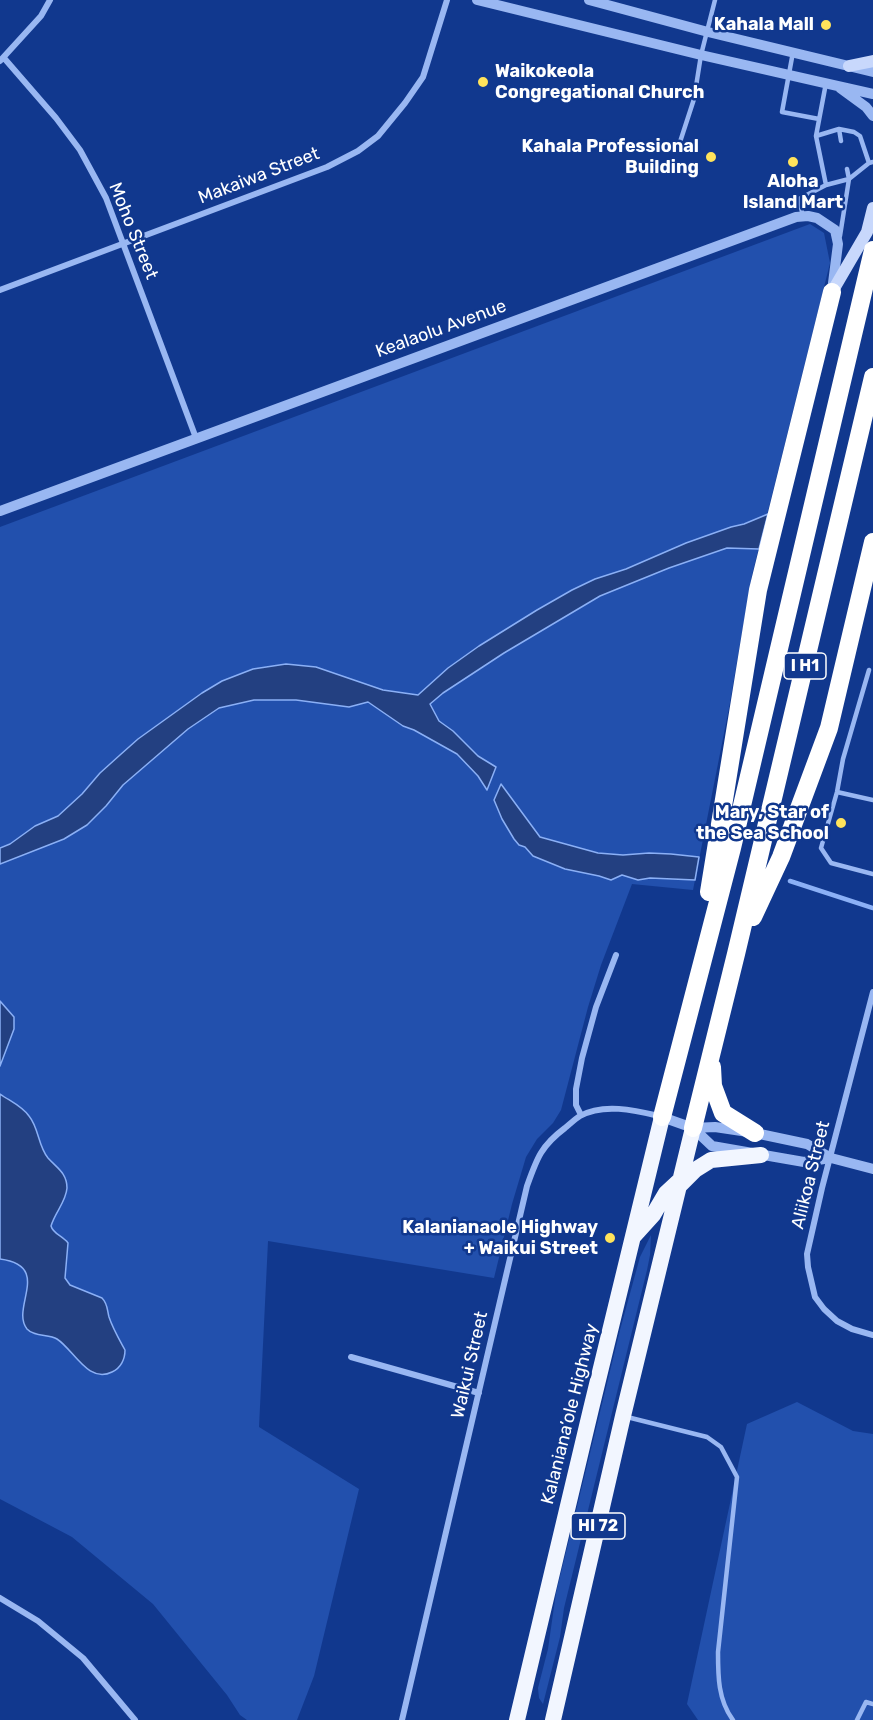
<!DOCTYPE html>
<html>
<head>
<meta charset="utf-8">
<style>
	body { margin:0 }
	canvas { display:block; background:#11388e }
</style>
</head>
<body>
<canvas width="873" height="1720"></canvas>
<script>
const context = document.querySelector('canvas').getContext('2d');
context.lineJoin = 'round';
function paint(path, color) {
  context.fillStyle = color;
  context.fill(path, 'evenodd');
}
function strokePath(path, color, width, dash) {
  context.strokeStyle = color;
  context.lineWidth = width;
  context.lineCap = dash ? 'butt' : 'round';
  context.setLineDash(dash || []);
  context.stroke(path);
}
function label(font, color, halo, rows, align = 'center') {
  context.font = font + ' Rubik,sans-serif';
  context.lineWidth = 5;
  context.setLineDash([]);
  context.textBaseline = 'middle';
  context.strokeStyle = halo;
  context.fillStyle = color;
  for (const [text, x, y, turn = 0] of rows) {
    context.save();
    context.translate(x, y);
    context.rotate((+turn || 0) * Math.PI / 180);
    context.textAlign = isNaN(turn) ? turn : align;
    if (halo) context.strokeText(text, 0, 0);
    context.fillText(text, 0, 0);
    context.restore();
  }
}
const green = new Path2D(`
	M810,224L824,233L830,263L752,575L729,708L693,890L632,884L601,965L588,1007L561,1110L553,1123L537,1139L526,1157L512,1204L494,1278L268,1241L259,1427L359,1489L314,1676L297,1720H247L240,1715L227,1695L153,1604L72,1537L0,1499V527Z
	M651,1235L650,1255L647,1270L564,1608L560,1637L543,1704L539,1698L538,1688L548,1649L556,1593L620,1330L640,1257Z
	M797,1402L853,1431L873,1434V1720H698L687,1704L747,1424Z`);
const water = new Path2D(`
	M768,514L759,549L727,548L669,568L600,596L504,653L443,693L430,704L439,721L453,731L478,756L496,767L487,790L478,776L457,754L414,730L403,726L368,702L349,707L296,700H254L219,708L188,729L123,785L106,806L87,825L64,839L0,864V848L10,844L35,826L58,816L82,794L100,773L120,755L138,739L202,693L222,681L253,669L286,664L316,667L383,690L418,695L448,668L479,646L537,610L572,590L595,579L626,569L686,543L731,527L744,524Z
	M501,784L540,837L598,853L623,855L649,853L671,854L699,857L695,880L650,878L638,880L622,875L611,880L599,876L565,869L533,856L525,847L519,845L514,839L502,819L494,800Z
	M0,1001L14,1017V1029L0,1066Z
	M0,1094C10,1101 22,1106 29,1116C39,1128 38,1146 48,1158C57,1168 67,1173 67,1188C66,1202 55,1212 51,1226C53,1234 63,1236 68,1243L65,1278L70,1285L102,1298C108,1304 107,1310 109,1317C113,1329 119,1339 125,1350C125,1359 121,1368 112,1372C88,1384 74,1350 57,1339C49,1334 34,1337 27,1329C10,1308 53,1266 0,1259Z`);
const stream = new Path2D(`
	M790,881L873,908`);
const service = new Path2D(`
	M793,52L782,112L819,119
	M839,129L854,132L860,136L869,163L873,162
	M816,136L826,83
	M841,141L839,129L816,136L826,185L849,179L869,163
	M680,142L694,99L701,55L715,0
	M803,216L799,199L826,185
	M840,236L849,179L847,169
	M869,670L843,759L837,792L821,848L831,863L873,874
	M837,792L873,800
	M627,1417L707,1437L721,1447L737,1477L718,1652C718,1676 718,1700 733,1720
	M857,1720L866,1702L873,1704`);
const minor = new Path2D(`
	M4,58L56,118L80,150L106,198L196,438
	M0,61L41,16L50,0
	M0,290L327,167L358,151L378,136L405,103L423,77L447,0
	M873,992L822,1188L807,1254L808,1267L815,1297L824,1309L837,1321L852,1329L873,1335
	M581,1115L576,1105V1089L582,1058L596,1007L616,955
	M351,1357L479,1393
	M0,1598L38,1621L83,1658L135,1720
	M402,1720L527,1186C537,1158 541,1146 565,1128C570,1124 575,1119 580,1116C603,1103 634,1110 659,1116`);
const tertiary = new Path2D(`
	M477,0L701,55L873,94
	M589,0L708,32L873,72
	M840,88L866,107L873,116
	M0,511L796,217L808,216L817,218L835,230L838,244L832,291
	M662,1117L693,1128L715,1127L755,1133L807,1144L831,1158L873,1169
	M693,1128L712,1146L804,1162L831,1158`);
const secondary = new Path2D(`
	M849,66L873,61
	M832,292L867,232L873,208`);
const trunk = new Path2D(`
	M679,1186L695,1170L711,1160L761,1155
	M634,1236L653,1215L666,1193L680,1180
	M517,1720L591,1409L662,1117
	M553,1720L623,1416L693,1128`);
const motorway = new Path2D(`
	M709,892L758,590L832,292
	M753,917L781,857L829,728L873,542
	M712,1067L713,1086L723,1113L755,1133
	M662,1117L732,848L873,250
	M693,1128L736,954L873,377`);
const markers = [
	[826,25,6,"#ffe35b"],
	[483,82,6,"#ffe35b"],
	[711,157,6,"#ffe35b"],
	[793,162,6,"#ffe35b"],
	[841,823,6,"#ffe35b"],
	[610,1238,6,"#ffe35b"]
];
const shields = [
	[805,666,42],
	[598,1526,54]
];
const shieldNames = [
	["I H1",805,666],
	["HI 72",598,1526]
];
const poiNames = [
	["Kahala Mall",814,25],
	["Waikokeola",495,72,"left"],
	["Congregational Church",495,93,"left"],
	["Kahala Professional",699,147],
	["Building",699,168],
	["Aloha",793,182,"center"],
	["Island Mart",793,203,"center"],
	["Mary, Star of",829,813],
	["the Sea School",829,834],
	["Kalanianaole Highway",598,1228],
	["+ Waikui Street",598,1249]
];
const streetNames = [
	["Makaiwa Street",259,176,-21],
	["Moho Street",133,231,68],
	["Kealaolu Avenue",441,329,-20],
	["Aliikoa Street",811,1175,-76],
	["Waikui Street",470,1365,-77],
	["Kalaniana’ole Highway",570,1414,-76]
];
paint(green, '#2250ad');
paint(water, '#234081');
strokePath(water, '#8bb0f6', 1.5);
strokePath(stream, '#8bb0f6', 4.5);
strokePath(service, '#99b7f2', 4.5);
strokePath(minor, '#99b7f2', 6);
strokePath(tertiary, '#99b7f2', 10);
strokePath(secondary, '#c8d8fc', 12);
strokePath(trunk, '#f2f6ff', 16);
strokePath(motorway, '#fff', 18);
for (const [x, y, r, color] of markers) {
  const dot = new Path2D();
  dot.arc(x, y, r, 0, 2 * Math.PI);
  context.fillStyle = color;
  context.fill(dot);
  strokePath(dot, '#11388e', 2);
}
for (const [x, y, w] of shields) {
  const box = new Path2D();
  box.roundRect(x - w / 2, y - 13, w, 26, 4.5);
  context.fillStyle = '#11388e';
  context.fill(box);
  strokePath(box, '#fff', 1.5);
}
label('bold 16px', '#fff', null, shieldNames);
label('bold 18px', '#fff', '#11388e', poiNames, 'right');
label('18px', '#fff', '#11388e', streetNames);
</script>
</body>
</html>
